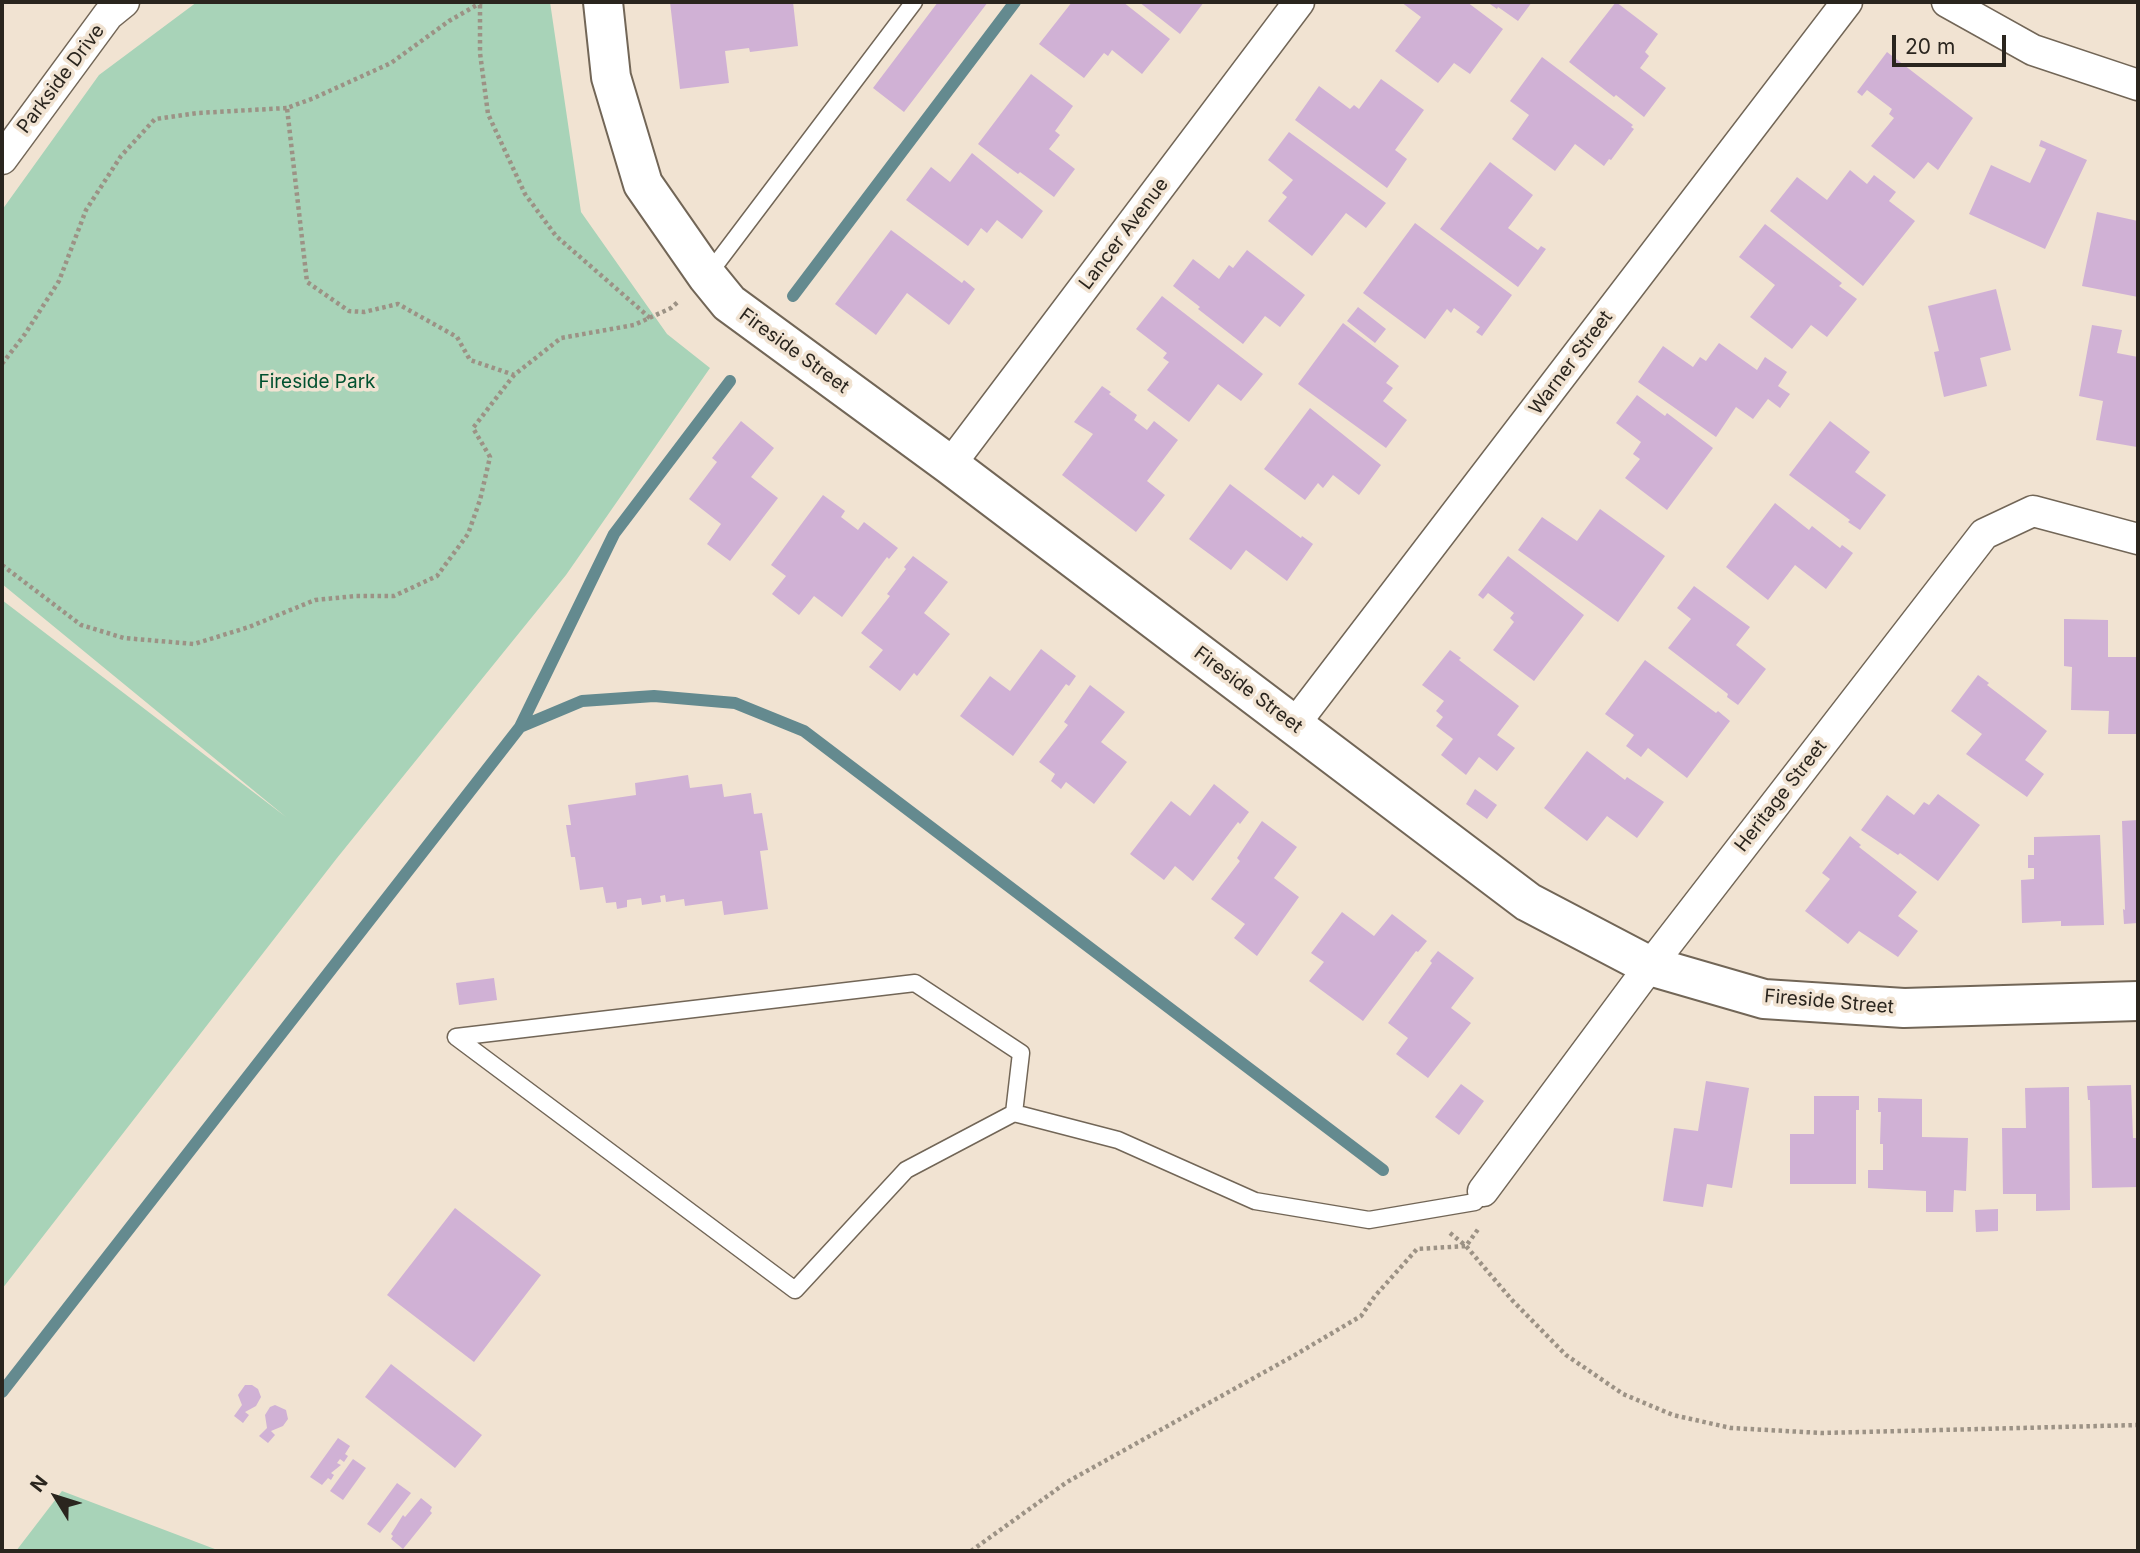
<!DOCTYPE html>
<html>
<head>
<meta charset="utf-8">
<style>
	body { margin:0 }
	#map { position:relative; width:2140px; height:1553px; overflow:hidden; background:#f1e3d2; font-family:Inter,sans-serif }
	canvas { display:block }
	.frame { position:absolute; inset:0; border:4px solid #2a251e; pointer-events:none }
	.north { position:absolute; left:21px; top:1462px; width:70px; height:70px; -webkit-text-stroke:5px #f1e3d2; paint-order:stroke; rotate:308deg; font-size:19px; font-weight:700; line-height:28px; text-align:center; color:#2a251e }
	.north::after { content:''; display:block; margin:auto; width:24px; height:32px; background:#2a251e; clip-path:polygon(50% 0,100% 100%,50% 72%,0 100%) }
	.scale { position:absolute; left:1892px; top:35px; width:114px; height:32px; box-sizing:border-box; border:4px solid #2a251e; border-top:0; padding-left:9px; font-size:21px; line-height:24px; white-space:nowrap; color:#2a251e; -webkit-text-stroke:5px #f1e3d2; paint-order:stroke }
</style>
</head>
<body>
<div id="map">
<canvas width="2140" height="1553"></canvas>
<div class="frame"></div>
<div class="north">N</div>
<div class="scale">20 m</div>
</div>
<script>
const context = document.querySelector('canvas').getContext('2d');
context.lineJoin = 'round';
function paint(path, color) {
  context.fillStyle = color;
  context.fill(path, 'evenodd');
}
function strokePath(path, color, width, dash) {
  context.strokeStyle = color;
  context.lineWidth = width;
  context.lineCap = dash ? 'butt' : 'round';
  context.setLineDash(dash || []);
  context.stroke(path);
}
function label(font, color, halo, rows, align = 'center') {
  context.font = font + ' Inter,sans-serif';
  context.lineWidth = 7;
  context.setLineDash([]);
  context.textBaseline = 'middle';
  context.strokeStyle = halo;
  context.fillStyle = color;
  for (const [text, x, y, turn = 0] of rows) {
    context.save();
    context.translate(x, y);
    context.rotate((+turn || 0) * Math.PI / 180);
    context.textAlign = isNaN(turn) ? turn : align;
    if (halo) context.strokeText(text, 0, 0);
    context.fillText(text, 0, 0);
    context.restore();
  }
}
const green = new Path2D(`
	M197,2H550L581,212L667,334L710,368L566,575L337,858L2,1289V600L286,817L2,584V210L99,75Z
	M62,1491L220,1551H16Z`);
const stream = new Path2D(`
	M793,296L1015,2
	M520,727L582,701L654,696L735,703L804,731L1383,1170
	M2,1392L520,727L614,534L730,381`);
const building = new Path2D(`
	M670,2H793L798,46L750,52L749,48L725,51L729,83L680,89Z
	M938,2H988L904,112L873,88Z
	M1072,2H1123L1170,39L1142,74L1112,50L1108,56L1104,53L1084,78L1039,44Z
	M1139,2H1204L1180,34Z
	M1401,2H1467L1503,29L1470,74L1454,63L1438,83L1395,51L1421,17Z
	M1487,2H1532L1518,21L1498,7L1497,9Z
	M1616,2L1658,34L1645,52L1649,56L1640,68L1666,88L1644,117L1616,95L1614,97L1569,62Z
	M1887,52L1973,118L1938,170L1928,162L1914,179L1871,146L1894,118L1889,114L1892,109L1867,90L1862,96L1857,92Z
	M1542,57L1633,125L1631,127L1634,129L1611,160L1609,159L1604,166L1575,144L1555,171L1512,139L1529,115L1510,101Z
	M1031,74L1073,106L1055,131L1060,135L1049,149L1075,169L1054,197L1020,172L1018,174L978,144Z
	M1381,79L1424,110L1395,150L1407,159L1387,188L1295,120L1319,86L1350,109L1354,105L1359,109Z
	M1289,132L1386,203L1366,228L1346,213L1312,256L1268,221L1287,197L1282,193L1293,180L1268,160Z
	M2041,140L2087,160L2045,249L1969,214L1991,165L2030,183L2046,149L2039,146Z
	M972,153L1043,211L1022,239L997,220L987,233L981,228L968,246L906,200L931,167L950,182Z
	M1490,162L1533,195L1508,228L1538,250L1541,246L1546,249L1518,287L1440,229Z
	M1850,170L1867,184L1874,175L1896,192L1889,201L1915,221L1863,286L1770,211L1797,177L1827,200Z
	M2097,212L2138,221V297L2082,286Z
	M1415,223L1512,295L1482,336L1476,332L1480,327L1454,308L1451,313L1447,309L1425,339L1363,293Z
	M1765,224L1842,283L1839,286L1857,299L1827,337L1811,325L1792,349L1750,317L1775,285L1739,257Z
	M891,230L962,283L964,280L975,289L949,325L907,293L876,335L835,304Z
	M1247,250L1305,295L1280,327L1265,316L1243,344L1198,309L1200,307L1173,286L1193,259L1219,279L1229,265L1233,268Z
	M1996,289L2011,350L1980,358L1987,386L1944,397L1934,352L1939,351L1928,306Z
	M1162,296L1263,374L1241,401L1218,384L1189,422L1147,390L1169,362L1163,358L1167,353L1136,329Z
	M1358,307L1386,329L1375,343L1347,321Z
	M1343,323L1399,366L1386,383L1393,388L1383,401L1407,420L1386,448L1298,384Z
	M2092,325L2122,330L2117,353L2138,357L2137,447L2096,440L2103,401L2079,396Z
	M1719,343L1757,370L1765,357L1787,372L1778,386L1790,394L1780,408L1768,399L1753,419L1736,407L1716,437L1638,382L1663,346L1693,367L1700,357L1706,361Z
	M1102,386L1111,392L1109,394L1137,415L1134,420L1147,430L1154,421L1178,440L1147,481L1165,495L1136,532L1062,475L1093,434L1074,422Z
	M1637,395L1665,416L1667,413L1713,448L1667,510L1625,478L1640,459L1633,454L1641,442L1616,423Z
	M1310,408L1381,465L1359,495L1333,475L1323,488L1318,483L1305,500L1264,469Z
	M741,421L774,448L751,477L778,498L730,561L707,544L721,524L689,499L717,462L712,458Z
	M1830,421L1870,452L1855,472L1886,495L1860,530L1848,522L1850,520L1789,475Z
	M1230,484L1301,538L1302,536L1313,544L1287,581L1246,550L1231,570L1189,539Z
	M823,495L845,511L841,517L858,530L864,522L898,548L889,559L887,557L842,617L814,596L799,615L772,594L786,576L771,565Z
	M1775,503L1809,530L1812,526L1840,548L1842,545L1853,553L1826,589L1795,565L1768,600L1726,567Z
	M1600,509L1665,556L1618,622L1518,550L1542,517L1577,541Z
	M913,556L948,582L924,613L950,634L917,676L914,673L900,691L869,667L883,650L861,633L890,596L887,594L906,569L904,567Z
	M1508,556L1584,615L1534,681L1493,650L1514,622L1510,618L1514,613L1488,593L1483,599L1478,595Z
	M1694,586L1750,627L1736,645L1766,669L1738,705L1727,697L1728,694L1668,648L1691,619L1677,608Z
	M2064,619L2108,620V657H2138V734H2108L2109,711L2071,710L2072,667L2064,666Z
	M1041,649L1076,676L1069,686L1066,684L1013,756L960,716L990,676L1010,691Z
	M1450,650L1461,658L1459,660L1519,706L1497,735L1515,748L1497,771L1479,757L1466,775L1441,755L1453,739L1436,726L1443,717L1436,711L1444,701L1422,685Z
	M1645,660L1716,713L1718,711L1730,721L1687,778L1648,748L1641,757L1626,746L1634,735L1605,714Z
	M1978,675L1989,683L1987,685L2047,731L2025,760L2044,774L2027,797L1966,754L1982,734L1951,711Z
	M1090,685L1125,712L1101,742L1127,762L1094,804L1066,782L1061,789L1051,781L1055,774L1039,762L1068,725L1064,722Z
	M1587,751L1625,780L1627,777L1664,802L1637,838L1607,816L1587,841L1544,808Z
	M688,775L690,788L722,784L724,797L751,793L754,814L762,813L768,850L760,851L768,909L724,915L722,901L685,906L684,899L666,902L665,895L660,896L661,902L642,905L641,898L627,900V907L617,909L616,902L606,903L603,887L580,890L575,857H571L566,825H571L568,805L636,795L635,783Z
	M1214,784L1249,812L1240,824L1238,822L1193,881L1175,866L1164,880L1130,854L1171,801L1190,816Z
	M1475,789L1497,805L1487,819L1466,804Z
	M1938,794L1980,825L1938,881L1900,853L1898,855L1861,830L1887,795L1914,815L1924,802L1929,805Z
	M2138,820V923L2124,924L2123,909L2125,910L2122,821Z
	M1262,821L1297,847L1274,878L1299,897L1257,956L1234,938L1245,924L1211,899L1240,861L1237,858Z
	M2100,835L2104,925L2061,926V921L2022,923L2021,880L2034,879V868H2028V855H2034V837Z
	M1850,836L1861,845L1859,847L1917,892L1898,916L1918,931L1898,957L1859,931L1848,944L1805,911L1830,879L1822,873Z
	M1342,912L1374,936L1392,914L1427,941L1418,952L1416,951L1363,1021L1309,981L1324,962L1311,953Z
	M1438,951L1474,978L1451,1008L1471,1023L1428,1078L1396,1054L1408,1038L1388,1023L1432,963L1430,961Z
	M494,978L497,1000L459,1005L456,983Z
	M1706,1081L1749,1088L1732,1188L1707,1184L1703,1207L1663,1201L1674,1128L1698,1131Z
	M1461,1084L1484,1101L1459,1135L1435,1117Z
	M2131,1085L2133,1138H2138V1187L2092,1188L2090,1100H2088L2087,1086Z
	M2069,1087L2070,1210L2036,1211V1194H2003L2002,1128H2026L2025,1088Z
	M1814,1096H1859V1110H1856V1184H1790V1134H1814Z
	M1878,1098L1922,1099V1137L1968,1138L1966,1191L1954,1190L1953,1212H1926V1191L1868,1188V1170H1883V1144H1880L1881,1112H1878Z
	M455,1208L541,1275L474,1362L387,1295Z
	M1998,1209V1231L1976,1232L1975,1210Z
	M391,1364L482,1435L455,1468L365,1397Z
	M245,1385H252L258,1389L261,1397L256,1406L245,1412L249,1415L243,1423L234,1416L242,1405L238,1395Z
	M275,1405L286,1410L288,1419L283,1426L271,1431L275,1435L268,1443L259,1436L267,1428L265,1415L270,1407Z
	M338,1438L350,1446L345,1454L348,1456L344,1462L340,1459L337,1463L341,1465L331,1473L334,1475L331,1480L328,1478L322,1485L310,1477Z
	M353,1459L366,1468L343,1500L330,1491Z
	M397,1483L411,1493L380,1533L367,1524Z
	M421,1498L432,1507L430,1511L432,1513L403,1549L391,1539L393,1536L391,1534L403,1515L405,1517Z`);
const path = new Path2D(`
	M482,2L449,21L391,63L314,98L287,108L307,282L349,311L364,312L398,304L457,337L470,360L514,375L561,338L634,325L671,308L679,301
	M480,5V53L488,114L525,194L556,236L650,318
	M2,364L25,334L59,281L86,210L121,156L155,119L198,113L287,108
	M2,565L81,625L124,638L194,644L249,627L315,600L356,596H394L437,576L468,534L480,500L490,457L473,428L514,375
	M1450,1233L1466,1246L1512,1300L1566,1355L1623,1394L1673,1415L1731,1428L1822,1433L2138,1425
	M971,1551L1067,1482L1295,1355L1361,1316L1375,1296L1417,1249L1466,1246L1479,1228`);
const service = new Path2D(`
	M707,276L914,2
	M1014,1113L906,1170L795,1290L456,1037L915,983L1021,1053L1014,1113L1118,1140L1255,1201L1369,1220L1475,1202L1483,1191`);
const minor = new Path2D(`
	M1947,2L2033,50L2138,85
	M2,159L108,15L124,2
	M950,465L1299,2
	M1294,725L1847,2
	M1483,1191L1650,966L1984,534L2033,511L2138,539`);
const tertiary = new Path2D(`
	M603,2L611,77L643,184L707,276L729,303L950,465L1528,902L1650,966L1764,999L1904,1008L2138,1001`);
const streetNames = [
	["Parkside Drive",61,79,-53],
	["Lancer Avenue",1124,234,-53],
	["Fireside Street",794,351,36],
	["Warner Street",1571,363,-53],
	["Fireside Street",1248,690,37],
	["Heritage Street",1781,796,-52],
	["Fireside Street",1829,1002,5]
];
const parkNames = [
	["Fireside Park",317,382]
];
paint(green, '#a8d3b8');
strokePath(stream, '#648a8f', 12);
paint(building, '#d0b1d5');
strokePath(service, '#726657', 19);
strokePath(minor, '#726657', 33);
strokePath(tertiary, '#726657', 42);
strokePath(path, '#9c9285', 4.5, [3.5, 3.5]);
strokePath(service, '#fff', 16);
strokePath(minor, '#fff', 30);
strokePath(tertiary, '#fff', 38);
label('19px', '#2a251e', '#f1e3d2', streetNames);
label('19px', '#00512f', '#f1e3d2', parkNames);
</script>
</body>
</html>
